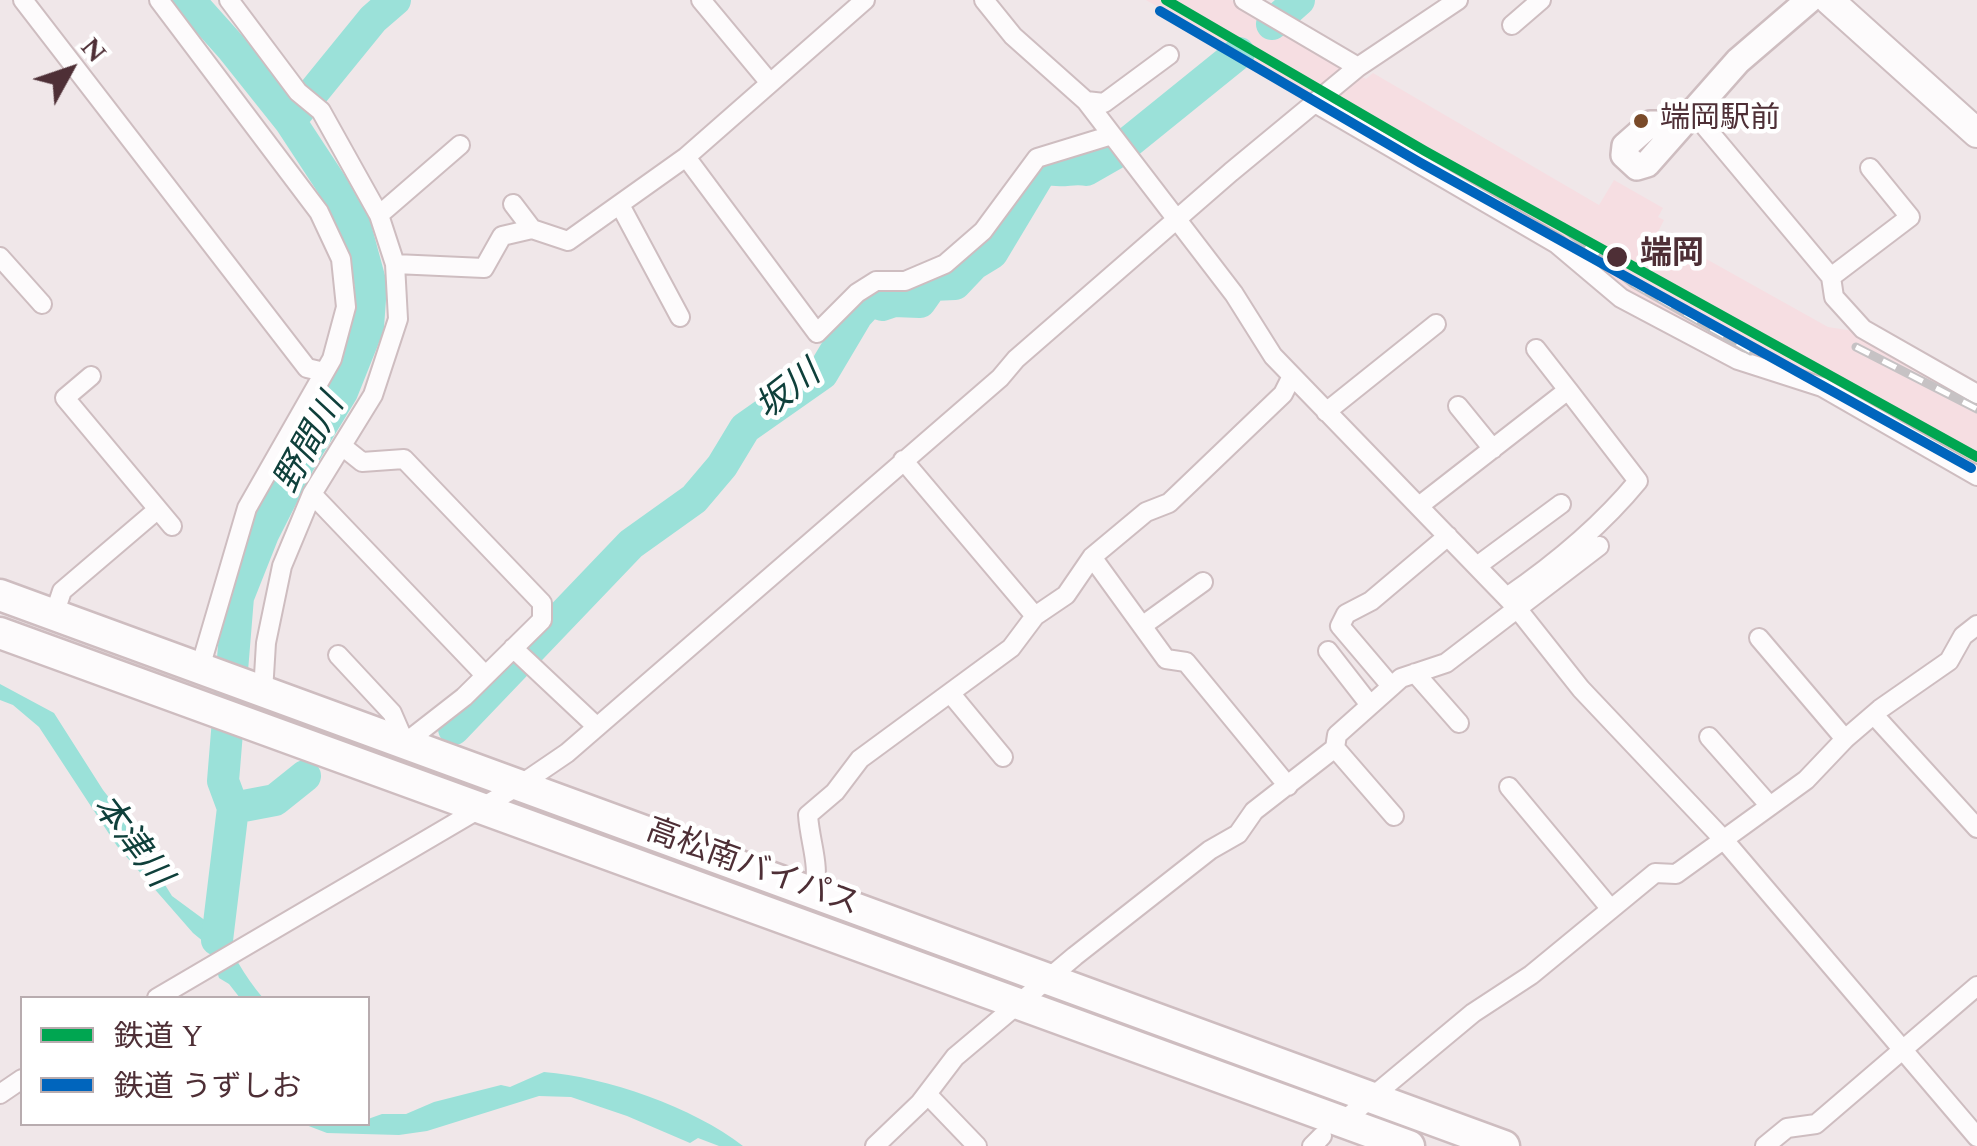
<!DOCTYPE html>
<html>
<head>
<meta charset="utf-8">
<style>
	body { margin:0 }
	#map { position:relative; width:1977px; height:1146px; overflow:hidden; background:#f0e7e9; font-family:Spectral,"Noto Sans JP",serif }
	canvas { display:block }
	.legend { position:absolute; left:20px; top:996px; width:350px; height:130px; box-sizing:border-box; background:#fff; border:2px solid #b8acaf; margin:0; padding:12px 18px; list-style:none; font-size:30px; color:#4e2f36 }
	.legend li { display:flex; align-items:center; gap:20px; height:50px }
	.legend b { width:50px; border:2px solid #b8acaf }
	.north { position:absolute; left:20px; top:20px; width:100px; height:100px; -webkit-text-stroke:8px #fff; paint-order:stroke; rotate:50deg; font-size:28px; font-weight:700; line-height:40px; text-align:center; color:#4e2f36 }
	.north::after { content:''; display:block; margin:auto; width:35px; height:45px; background:#4e2f36; clip-path:polygon(50% 0,100% 100%,50% 72%,0 100%) }
</style>
</head>
<body>
<div id="map">
<canvas width="1977" height="1146"></canvas>
<ul class="legend">
<li><b style="height:12px;background:#00a651"></b>鉄道 Y</li>
<li><b style="height:12px;background:#0065bd"></b>鉄道 うずしお</li>
</ul>
<div class="north">N</div>
</div>
<script>
const context = document.querySelector('canvas').getContext('2d');
context.lineJoin = 'round';
function paint(path, color) {
  context.fillStyle = color;
  context.fill(path, 'evenodd');
}
function strokePath(path, color, width, dash) {
  context.strokeStyle = color;
  context.lineWidth = width;
  context.lineCap = dash ? 'butt' : 'round';
  context.setLineDash(dash || []);
  context.stroke(path);
}
function label(font, color, halo, rows, align = 'center') {
  context.font = font + ' Spectral,"Noto Sans JP",serif';
  context.lineWidth = 9;
  context.setLineDash([]);
  context.textBaseline = 'middle';
  context.strokeStyle = halo;
  context.fillStyle = color;
  for (const [text, x, y, turn = 0] of rows) {
    context.save();
    context.translate(x, y);
    context.rotate((+turn || 0) * Math.PI / 180);
    context.textAlign = isNaN(turn) ? turn : align;
    if (halo) context.strokeText(text, 0, 0);
    context.fillText(text, 0, 0);
    context.restore();
  }
}
const built = new Path2D(`
	M1146,0H1231L1366,79L1373,73L1599,205L1614,180L1663,208L1658,217L1664,220L1658,232L1828,327L1860,332L1977,395V470L1759,349L1752,359L1627,294L1580,250Z`);
const water = new Path2D(`
	M0,684L54,713L103,790L147,846L152,864L172,896L210,924L223,923C230,953 244,975 263,998H240L229,984L219,978L210,947L193,933L117,846L39,727L13,705L0,700Z
	M544,1072C606,1077 693,1107 743,1146H719L698,1138L690,1143L627,1116L571,1097L539,1096L427,1131L399,1135L327,1133L306,1125L368,1124V1119L382,1114H406L434,1102L501,1085L510,1087Z`);
const river = new Path2D(`
	M189,0L231,47L290,121L332,185L355,226L371,285L368,327L342,392L299,463L263,534L238,597L223,781L233,808L217,940
	M1272,24L1299,0
	M290,121L373,19L395,0
	M454,729L631,544L694,499L722,466L745,428L822,374L857,315L871,300L882,305L894,301L920,302L932,285L955,284L974,264L992,253L1040,173L1050,169C1062,173 1073,167 1086,170L1114,154L1239,53
	M233,808L275,800L305,776`);
const street = new Path2D(`
	M23,0L307,368L324,372
	M159,0L319,212L341,259L346,307L332,359L247,508L200,668
	M229,0L298,92L321,111L379,215L395,264L484,268L502,236L532,229L568,241L686,157L865,0
	M701,0L770,83
	M984,0L1013,36L1086,101L1234,294L1273,356L1516,607L1581,689L1724,840L1977,1137
	M1244,0L1358,67
	M1512,25L1541,0
	M1086,101L1104,103L1169,55
	M1315,103L1557,244L1621,298L1738,360L1822,387L1977,476
	M1692,111L1831,277L1834,297L1863,329L1977,394
	M686,157L817,333L857,293L876,281H905L945,264L983,231L1037,158L1112,135
	M513,204L532,229
	M620,205L680,317
	M379,215L460,145
	M0,257L42,304
	M1831,277L1910,217L1870,168
	M1536,349L1568,390
	M91,376L65,398L172,526
	M1458,406L1493,449
	M1326,412L1436,324
	M903,460L1035,616
	M312,494L485,675
	M1419,506L1568,390L1638,481C1601,526 1555,564 1507,597
	M1092,557L1166,659L1186,662L1288,786
	M1477,566L1561,504
	M54,615L62,591L157,510
	M1142,626L1203,582
	M1759,638L1845,739
	M513,648L596,726
	M1328,651L1370,705
	M338,655L392,713L405,743L464,697L542,620V603L404,459L362,462L342,446
	M1415,673L1459,723
	M1391,686L1340,626L1346,614L1371,601L1448,536
	M263,692L266,643L282,566L312,494L373,395L398,319L395,264
	M951,694L1003,757
	M1874,715L1977,828
	M1709,737L1770,806
	M1335,748L1394,816
	M1509,787L1610,908
	M813,893C821,866 810,844 808,815L835,792L860,759L1011,648L1035,616L1066,595L1092,557L1146,512L1169,503L1283,394L1292,376
	M157,998L520,785L567,753L1000,378L1016,359L1231,172L1358,67L1458,0
	M0,1094L22,1079
	M927,1094L977,1146
	M1342,1122L1473,1013L1531,975L1655,873L1676,874L1806,780L1845,739L1880,709L1949,661L1963,636L1977,625
	M875,1146L920,1103L955,1057L1075,956L1210,850L1238,834L1254,811L1335,748L1337,735L1401,678L1446,663L1599,546
	M1312,1146L1322,1136
	M1765,1146L1787,1128L1816,1124L1977,986`);
const secondary = new Path2D(`
	M1670,138L1656,124H1650L1625,146L1624,155L1637,167L1647,164L1738,61L1809,0`);
const primary = new Path2D(`
	M1829,0L1977,133`);
const highway = new Path2D(`
	M0,595L1504,1146
	M0,633L1409,1146`);
const rail = new Path2D(`
	M1563,227L1632,283L1751,351
	M1856,347L1977,409`);
const rail1 = new Path2D(`
	M1166,0L1425,151L1977,457`);
const rail2 = new Path2D(`
	M1160,11L1419,162L1971,468`);
const markers = [
	[1641,121,9,"#7a4b2a"],
	[1617,257,12,"#4e2f36"]
];
const busNames = [
	["端岡駅前",1660,121]
];
const stopNames = [
	["端岡",1640,257]
];
const streetNames = [
	["高松南バイパス",752,870,20]
];
const waterNames = [
	["坂川",790,393,-38],
	["野間川",312,445,-61],
	["本津川",129,843,53]
];
paint(built, '#f6dee2');
paint(water, '#9be1d9');
strokePath(river, '#9be1d9', 32);
strokePath(street, '#cebdc0', 22);
strokePath(secondary, '#cebdc0', 30);
strokePath(primary, '#cebdc0', 32);
strokePath(highway, '#cebdc0', 35);
strokePath(street, '#fdfbfc', 18);
strokePath(secondary, '#fdfbfc', 25);
strokePath(primary, '#fdfbfc', 28);
strokePath(highway, '#fdfbfc', 30);
strokePath(rail, '#c6c2c4', 9);
strokePath(rail, '#fff', 5, [15]);
strokePath(rail1, '#00a651', 10);
strokePath(rail2, '#0065bd', 10);
for (const [x, y, r, color] of markers) {
  const dot = new Path2D();
  dot.arc(x, y, r, 0, 2 * Math.PI);
  context.fillStyle = color;
  context.fill(dot);
  strokePath(dot, '#fff', 4);
}
label('30px', '#4e2f36', '#fff', busNames, 'left');
label('bold 32px', '#4e2f36', '#fff', stopNames, 'left');
label('32px', '#4e2f36', '#fff', streetNames);
label('italic 35px', '#0f403b', '#fff', waterNames);
</script>
</body>
</html>
